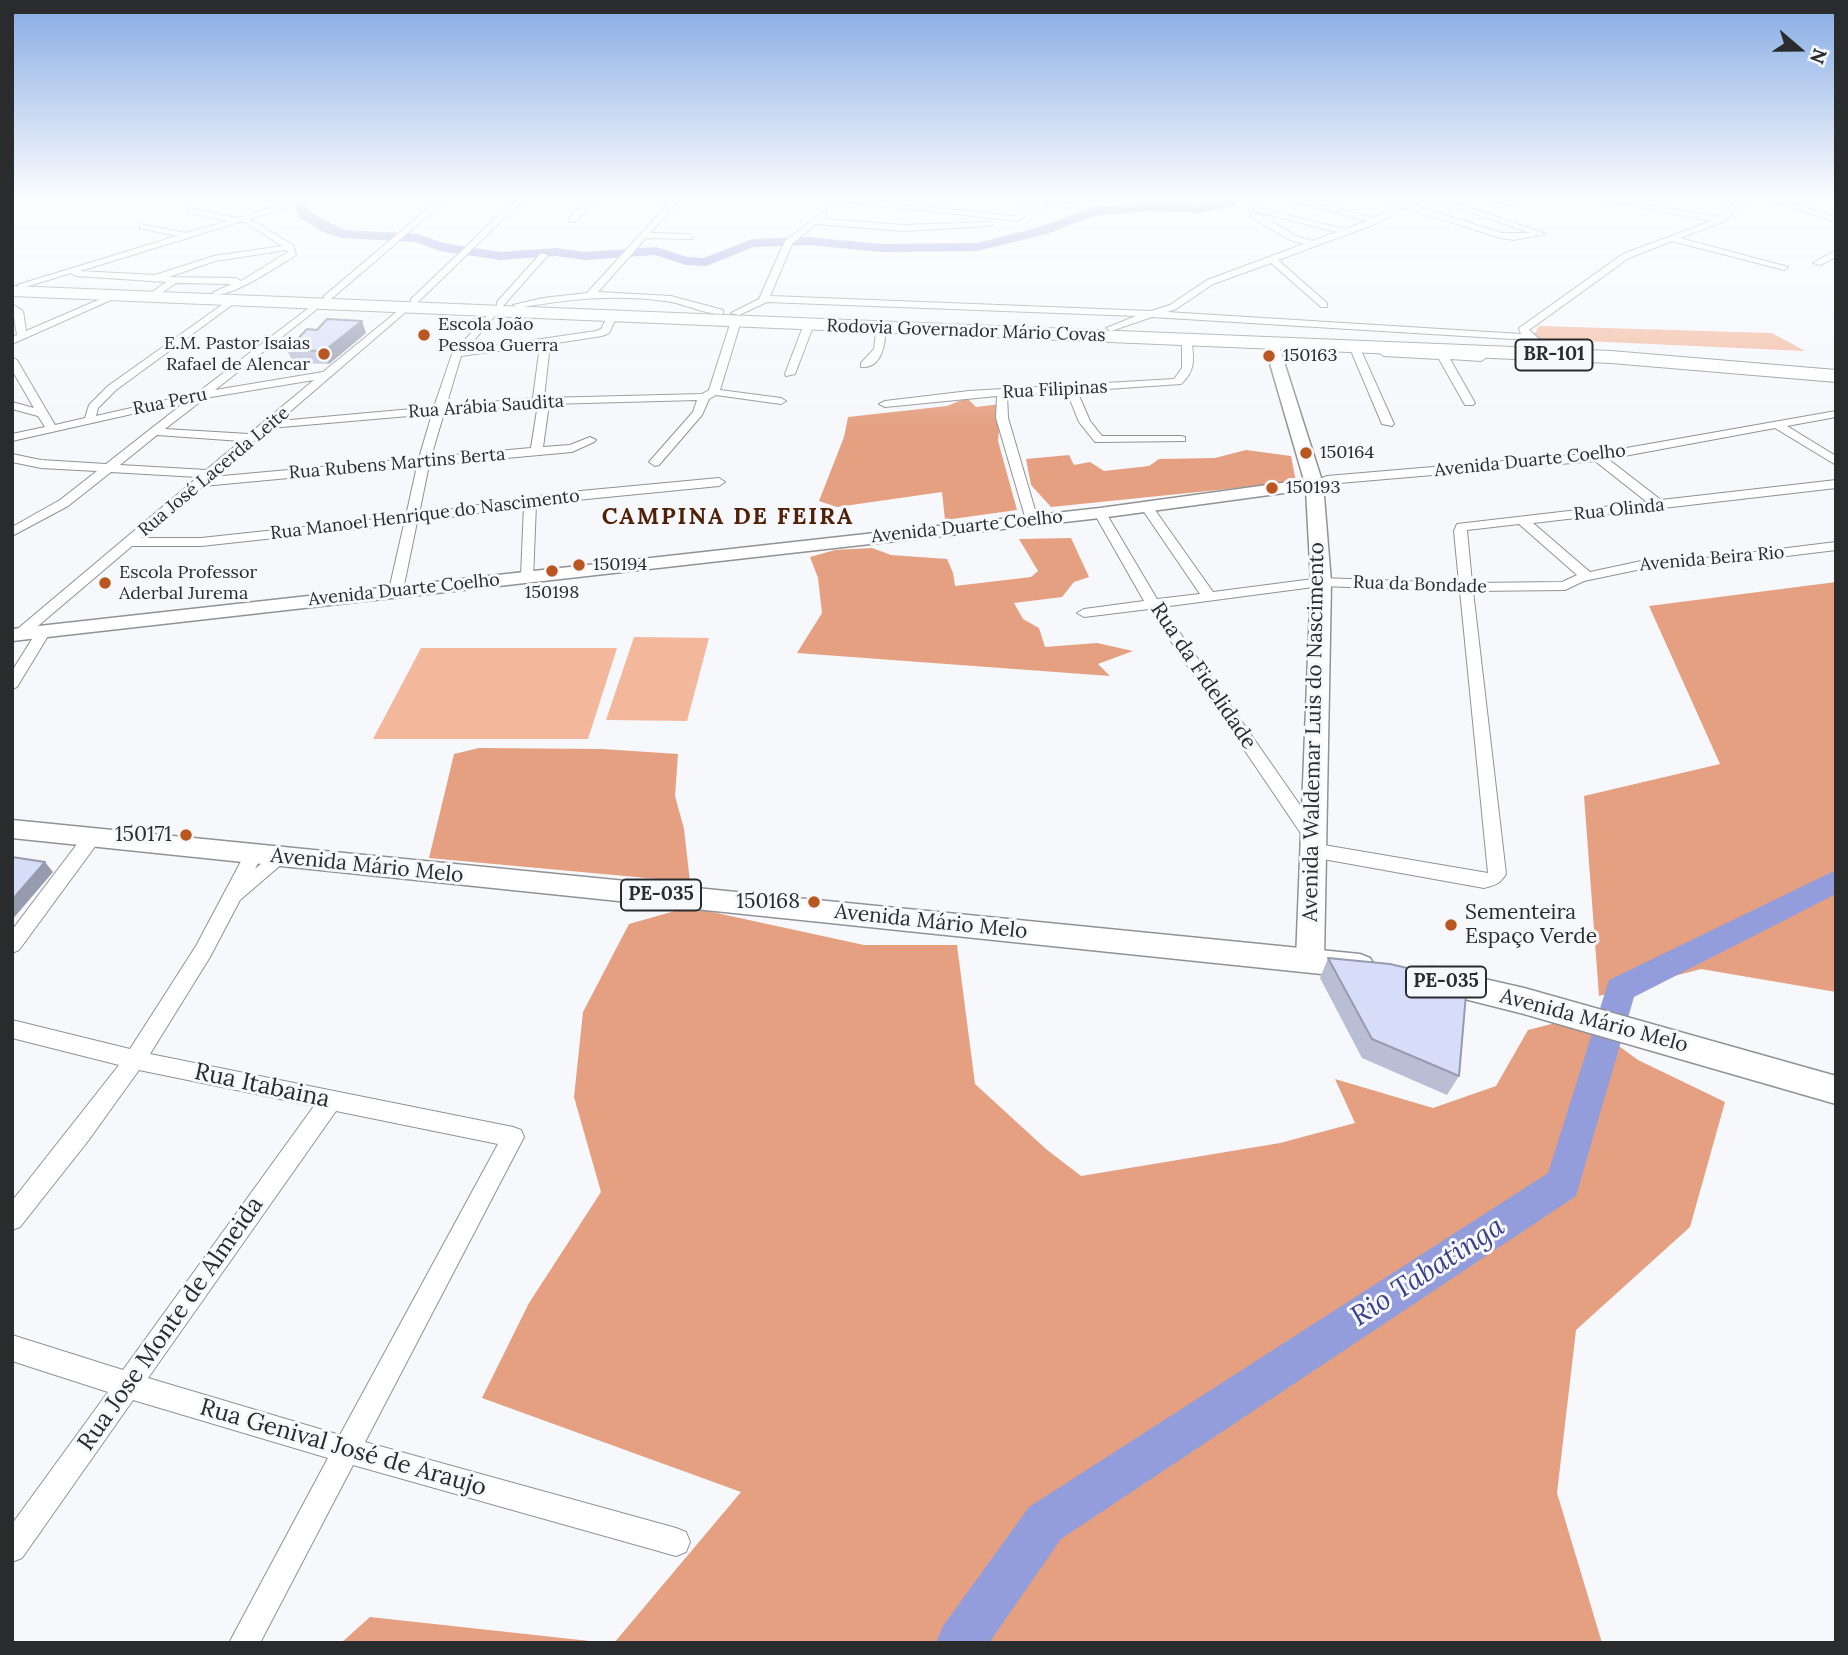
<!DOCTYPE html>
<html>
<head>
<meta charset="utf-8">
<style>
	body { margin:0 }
	#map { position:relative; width:1848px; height:1655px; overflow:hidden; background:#f7f8fc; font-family:Lora,serif }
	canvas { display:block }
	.frame { position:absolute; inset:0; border:14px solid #2a2b2c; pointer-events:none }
	.north { position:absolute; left:1764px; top:14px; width:70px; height:70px; -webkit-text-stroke:5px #f7f8fc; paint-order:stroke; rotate:110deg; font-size:19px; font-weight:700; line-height:28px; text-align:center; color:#2a2b2c }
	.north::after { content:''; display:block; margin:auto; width:24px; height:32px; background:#2a2b2c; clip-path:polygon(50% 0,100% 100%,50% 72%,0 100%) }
</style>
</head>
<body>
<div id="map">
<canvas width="1848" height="1655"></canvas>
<div class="frame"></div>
<div class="north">N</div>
</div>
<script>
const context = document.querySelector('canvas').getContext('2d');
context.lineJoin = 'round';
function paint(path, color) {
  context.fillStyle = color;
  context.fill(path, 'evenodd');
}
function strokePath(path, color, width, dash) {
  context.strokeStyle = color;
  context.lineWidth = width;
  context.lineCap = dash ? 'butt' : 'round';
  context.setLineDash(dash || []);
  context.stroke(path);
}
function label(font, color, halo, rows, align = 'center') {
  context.font = font + ' Lora,serif';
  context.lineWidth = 6;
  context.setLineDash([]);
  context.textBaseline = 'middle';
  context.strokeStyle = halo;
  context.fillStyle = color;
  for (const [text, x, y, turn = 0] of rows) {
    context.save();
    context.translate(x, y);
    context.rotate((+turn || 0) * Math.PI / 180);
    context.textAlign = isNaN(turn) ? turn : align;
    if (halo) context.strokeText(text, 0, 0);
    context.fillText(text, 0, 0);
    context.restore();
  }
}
const green = new Path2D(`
	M1539,326L1772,333L1805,351L1541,339L1534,335Z
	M634,637L709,638L687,721L606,720Z
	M421,648H617L588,739H373Z`);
const forest = new Path2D(`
	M967,398L976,407L1001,404L998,441L1017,510L945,520L942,492L837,507L819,501L844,437L848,417L947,406Z
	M1246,450L1291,456L1296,482L1051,507L1031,485L1026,459L1069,455L1074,465L1090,462L1104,471L1149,466L1159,459L1215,458Z
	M1071,538L1089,577L1074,582L1062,597L1014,603L1023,619L1039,628L1045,647L1097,643L1133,651L1098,664L1110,676L797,653L822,613L818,578L810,557L835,550L872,548L891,555L947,559L953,573L955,586L1031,577L1038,571L1019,539Z
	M1836,582V992L1701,969L1599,996L1584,796L1720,764L1649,606Z
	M479,748L602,749L678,754L675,796L684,829L690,882L429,858L454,754Z
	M689,907L864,945H957L975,1084L1046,1149L1081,1176L1280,1143L1355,1123L1335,1079L1433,1108L1496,1086L1528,1030L1579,1017L1638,1060L1725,1102L1690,1227L1576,1330L1557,1493L1602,1643H614L741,1492L482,1398L529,1303L601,1192L574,1097L583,1012L629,924Z
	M370,1617L608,1643H341Z`);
const river = new Path2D(`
	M287,197H302L307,202L310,212L344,230L418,234L443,243L500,252L556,248L585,252L656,247L687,257L704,258L752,239L808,237L882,244L977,243L1037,228L1094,207L1156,203L1199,205L1214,202L1204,197H1224L1237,203L1236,206L1199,213L1156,211L1096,215L1047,234L977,251L882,252L808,245L754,247L706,266L686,265L655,255L585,260L556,256L500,260L440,251L416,242L342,238L323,232L299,217L295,204Z
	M1836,870V894L1634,997L1576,1196L1061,1539L989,1643H936L943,1626L1029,1507L1548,1173L1609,980Z`);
const street = new Path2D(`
	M307,197H319L250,219L293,245L296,255C281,264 226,302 212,293L231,284L176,283L151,300L146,297L148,295L166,282L76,276L71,273L22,288L17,285L177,236L140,228V224L186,233L228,221L188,212V208L238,218ZM243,221L282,246L214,256L155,275L80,271ZM287,250L288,252L241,281L236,278L169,277L215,261Z
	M441,197H450L330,300H324V296Z
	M518,197H526L417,303H411V299Z
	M592,197H601L575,222H569V218Z
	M674,197H682L650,233L690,234L693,239L646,238L598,292L671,296L723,310V314C705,315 684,303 665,301C615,294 567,299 518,308L513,305L543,298L587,293Z
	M806,197H832L1015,216L1034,203L1000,197H1050L1042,204L1074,197H1089L1034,210L1017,221Z
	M1290,197L1374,218L1398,205L1404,197H1412L1407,203L1502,233H1530L1426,197H1438L1546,234L1513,240L1501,238L1405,208L1378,223L1278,260L1327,303V307H1321L1271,263L1213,284L1176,309L1167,312L1521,334L1519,328L1623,254L1711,221L1591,197H1608L1718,217L1741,197H1750L1723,222L1680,238L1788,267L1784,270L1672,241L1629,258L1529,330L1547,346L1542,349L1529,340L1152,317L1111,331L1106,328L1136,316L767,302L739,315L731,313L759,299L785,241L823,212L827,214L822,219L904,225L989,222L993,224L989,226L904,231L816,224L792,244L770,296L1151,311L1170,305L1207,280L1304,244L1290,240L1250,217V213H1256L1296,236L1312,241L1337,232L1254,211V207L1345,229L1367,221L1290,200Z
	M1478,197H1493L1518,204L1514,206Z
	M1761,197H1773L1836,217V222Z
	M1836,250V257L1820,265L1813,263Z
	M541,253L548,255L503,306H497V302Z
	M112,294L120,296L12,344V337L17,335L12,304L23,311L26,331Z
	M233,297L236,298V302L116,390L98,408L96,416L197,393L318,301L321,302V306L215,390L323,372L405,305L408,306V310L279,421L434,407L452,354L493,309L498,312L466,350L596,331L601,329L609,314L617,316L609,333L602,336L550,344L544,398L702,394L709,390L731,321L736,318L741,321L720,390L781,398L786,401L781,404L716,395L709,399L702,415L659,465L655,466L649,462L693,412L697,400L549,404L543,447L570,445L590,437L596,440L594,442L572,452L429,465L419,514L559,493L719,478L725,482L719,486L536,504L533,579L528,580L521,576L524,506L417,522L403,590L396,594L389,590L404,524L201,546H132L25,637H15L13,634L15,631L198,477L111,472L68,506L12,536V527L60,500L97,471L41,468L12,462V454L41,460L106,464L185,402L12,441V434L45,427L38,416L12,409V402L34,408L12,370V357L17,360L55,425L85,418L89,405L108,386ZM540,345L533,398L446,406L461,356ZM314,380L249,434L165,429L205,398ZM538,404L531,448L431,457L444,413ZM432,414L419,458L212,477L270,428ZM157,435L241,441L206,470L120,465ZM417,466L406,516L201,538H141L203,486Z
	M809,321L814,324L795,374L786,376L785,374L804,324Z
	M877,325L885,327C886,343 882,369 861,367V363L874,349Z
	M1182,337L1191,339C1194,357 1196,371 1181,384L1077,391L1090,421L1102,436H1181L1185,437V441L1095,442L1079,422L1067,392L1007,395L1008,418L1038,520L1032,524L1026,520L996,418L997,396L885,407L879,404L885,401L969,391L1174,379L1182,368Z
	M1350,344L1359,346L1394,424L1392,426L1382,424L1349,346Z
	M1439,346L1446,353L1481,355L1486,358L1481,361L1450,359L1475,403L1473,405H1465L1439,359L1384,356L1379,353L1384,350L1436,353L1434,349Z
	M1836,411V417L1787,426L1836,456V465L1775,428L1608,459L1661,500L1836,480V488L1533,523L1590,572L1646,560L1681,561L1836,542V550L1681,569L1646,568L1584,581L1565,590L1473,591L1506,874C1500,884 1495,885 1484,888L1312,857L1306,855L1303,850L1306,845L1312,843L1488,873L1460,591L1321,586L1162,607L1318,831L1321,836L1318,841H1306L1149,609L1084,617L1077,613L1084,609L1144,601L1094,513L1096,510L1100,509L1106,513L1157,599L1200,594L1140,506L1146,502L1150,503L1213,592L1321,578L1459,583L1454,531L1457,524L1647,502L1595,461L1328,484L1314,488L1308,484L1327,476L1598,453ZM1519,524L1577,575L1562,582L1472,583L1467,530Z
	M44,627L51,631L17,687L12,689V671L39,628Z
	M93,830L99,831L102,836L99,841L19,950L12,953V930L87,831Z
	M253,848L259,850L262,855L255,869L275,852H287L290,857L240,900L210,957L150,1054L513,1127L521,1130L524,1137L365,1442L676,1528L686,1532L690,1542L686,1552L676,1556L353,1465L260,1643H229L328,1458L133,1400L22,1558L12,1562V1524L108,1392L12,1361V1335L123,1370L314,1106L139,1070L88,1141L20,1227L12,1230V1201L119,1065L12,1038V1020L130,1049L196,946L247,850ZM336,1111L498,1144L340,1435L148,1378Z`);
const secondary = new Path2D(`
	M1271,339L1278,343L1323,484L1331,582L1324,960L1320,968L1310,971L1300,968L1296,960L1311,582L1306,490L1100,518L12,641V629L1100,508L1304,480L1264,343Z`);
const primary = new Path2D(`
	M12,820L1360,954L1370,958L1375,966L1370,974L1360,978L12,838Z
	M1432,967L1524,988L1836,1076V1104L1524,1014L1421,988L1417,979L1421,970Z`);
const highway = new Path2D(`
	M12,286L1611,351L1836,370V382L1611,363L12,296Z`);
const wall = new Path2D(`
	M366,333L329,364L293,363L287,350Z
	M1328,958L1459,1076L1447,1095L1362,1058L1320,978Z`);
const shadedWall = new Path2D(`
	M362,321L366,333L329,364L324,351Z
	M45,862L53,872L12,920V900Z`);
const building = new Path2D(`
	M327,319L362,321L324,351L287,350L307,329L317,330Z
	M12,857L45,862L12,900Z
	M1328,958L1390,964L1467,982L1459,1076L1372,1039Z`);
const markers = [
	[424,335,7,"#ba5721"],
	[324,354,7,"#ba5721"],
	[1269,356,7,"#ba5721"],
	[1306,453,7,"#ba5721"],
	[1272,488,7,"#ba5721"],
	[579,565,7,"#ba5721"],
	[552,571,7,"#ba5721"],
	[105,583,7,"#ba5721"],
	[186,835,7,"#ba5721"],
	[814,902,7,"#ba5721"],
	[1451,925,7,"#ba5721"]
];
const farPoinames = [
	["Escola João",438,325],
	["Pessoa Guerra",438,346],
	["E.M. Pastor Isaias",310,344,"right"],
	["Rafael de Alencar",310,365,"right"],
	["150163",1283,356],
	["150164",1320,453],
	["150193",1286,488],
	["150194",593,565],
	["Escola Professor",119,573],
	["Aderbal Jurema",119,594],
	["150198",552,593,"center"]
];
const farStreetnames = [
	["Rodovia Governador Mário Covas",966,331,2],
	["Rua Filipinas",1055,390,-3],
	["Rua Peru",170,402,-12],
	["Rua Arábia Saudita",486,407,-4],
	["Avenida Duarte Coelho",1530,461,-6],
	["Rua Rubens Martins Berta",397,464,-5],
	["Rua José Lacerda Leite",214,472,-40],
	["Rua Olinda",1619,510,-6],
	["Rua Manoel Henrique do Nascimento",425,515,-7],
	["Avenida Duarte Coelho",967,527,-6],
	["Avenida Beira Rio",1712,559,-5],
	["Rua da Bondade",1420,585,2],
	["Avenida Duarte Coelho",404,590,-6]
];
const shields = [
	[1554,355,77],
	[661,895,80],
	[1446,982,80]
];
const shieldNames = [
	["BR-101",1554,355],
	["PE-035",661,895],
	["PE-035",1446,982]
];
const streetNames = [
	["Rua da Fidelidade",1203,676,56],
	["Avenida Waldemar Luis do Nascimento",1314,732,-89],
	["Avenida Mário Melo",367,866,6],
	["Avenida Mário Melo",931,922,6],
	["Avenida Mário Melo",1594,1021,15]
];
const poiNames = [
	["150171",172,835],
	["150168",800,902],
	["Sementeira",1465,913,"left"],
	["Espaço Verde",1465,937,"left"]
];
const farDistrictnames = [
	["CAMPINA DE FEIRA",728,517]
];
const nearStreetnames = [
	["Rua Itabaina",262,1086,12],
	["Rua Jose Monte de Almeida",171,1324,-55],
	["Rua Genival José de Araujo",343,1448,16]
];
const nearWaternames = [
	["Rio Tabatinga",1428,1272,-33]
];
paint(green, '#f3b79b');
paint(forest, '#e5a081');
paint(river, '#939ddc');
strokePath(street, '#919296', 2);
strokePath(secondary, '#919296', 3);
strokePath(primary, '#919296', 3);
strokePath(highway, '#919296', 2);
paint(street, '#fff');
paint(secondary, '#fff');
paint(primary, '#fff');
paint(highway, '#fff');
paint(wall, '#b9bed5');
paint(shadedWall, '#969bae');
paint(building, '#d7ddf8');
strokePath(building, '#969bae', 2);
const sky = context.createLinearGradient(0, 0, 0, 429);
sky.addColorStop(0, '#86abe3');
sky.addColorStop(0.46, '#fbfcfe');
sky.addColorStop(1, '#fbfcfe00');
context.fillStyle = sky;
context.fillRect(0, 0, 1848, 429);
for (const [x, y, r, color] of markers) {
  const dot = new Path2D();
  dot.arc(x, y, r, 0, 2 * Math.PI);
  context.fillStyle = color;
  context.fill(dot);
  strokePath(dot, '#f7f8fc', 2.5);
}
label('18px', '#2a2b2c', '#f7f8fc', farPoinames, 'left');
label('18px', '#2a2b2c', '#f7f8fc', farStreetnames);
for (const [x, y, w] of shields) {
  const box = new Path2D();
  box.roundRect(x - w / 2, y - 15.5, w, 31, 5);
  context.fillStyle = '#f7f8fc';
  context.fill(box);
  strokePath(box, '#2a2b2c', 2);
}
label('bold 19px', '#2a2b2c', null, shieldNames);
label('21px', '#2a2b2c', '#f7f8fc', streetNames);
label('21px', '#2a2b2c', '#f7f8fc', poiNames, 'right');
context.letterSpacing = '2px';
label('bold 23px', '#512107', '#f7f8fc', farDistrictnames);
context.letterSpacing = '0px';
label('24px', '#2a2b2c', '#f7f8fc', nearStreetnames);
label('italic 28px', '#3a408b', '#f7f8fc', nearWaternames);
</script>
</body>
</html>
